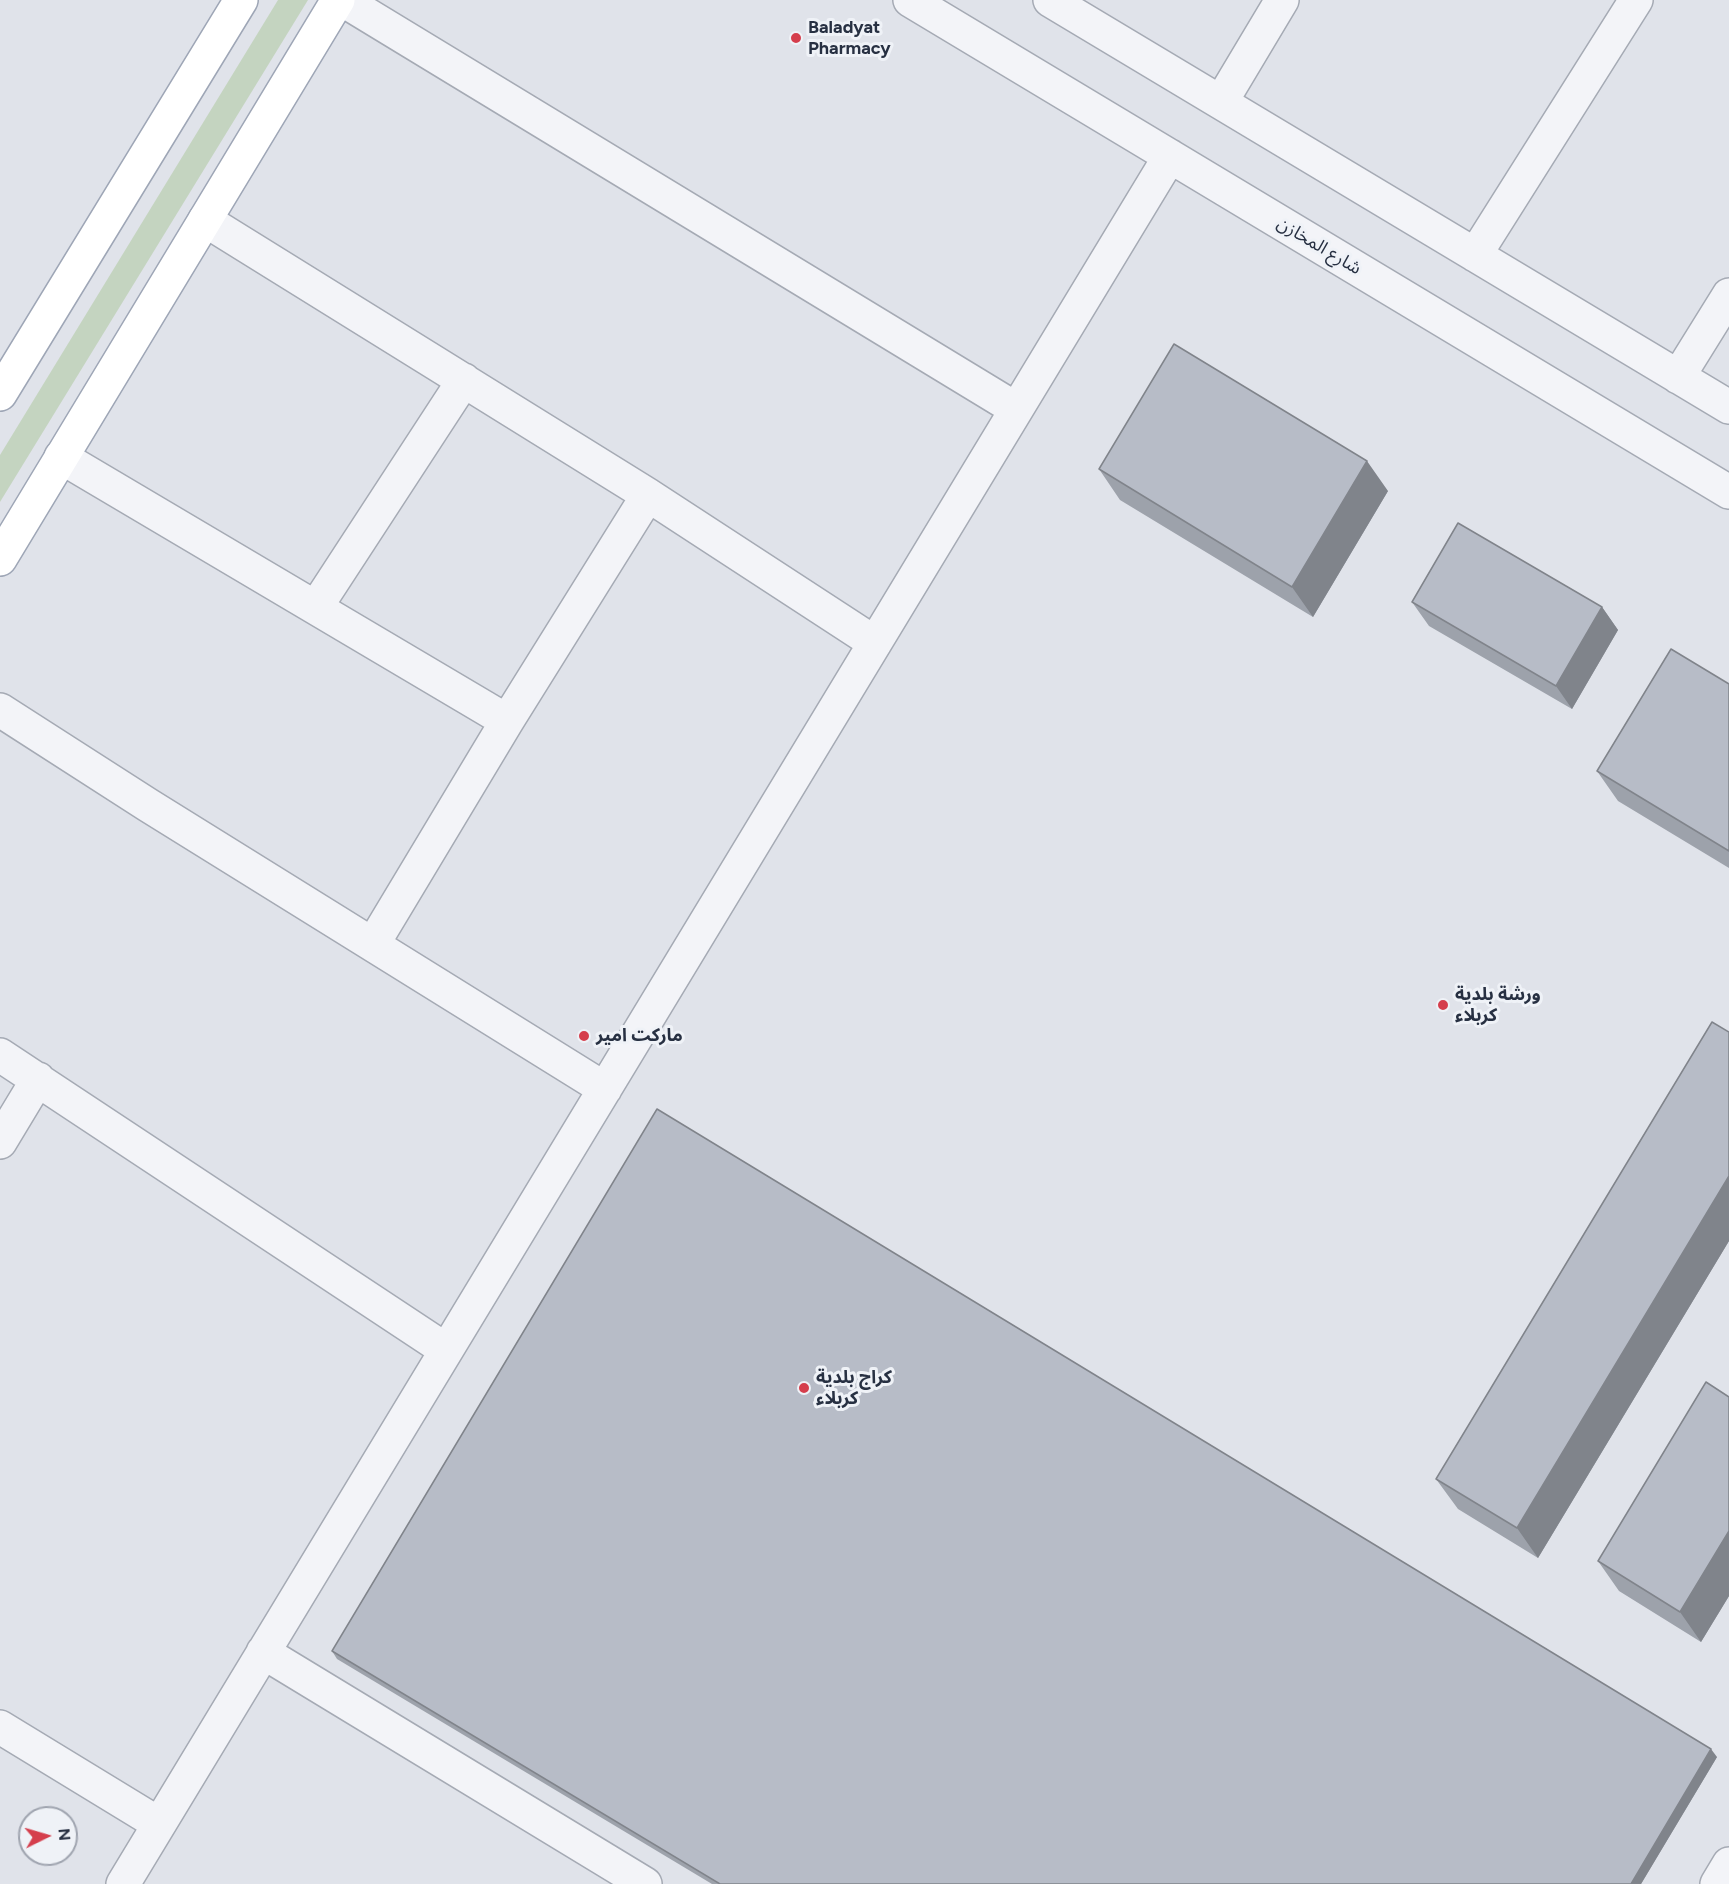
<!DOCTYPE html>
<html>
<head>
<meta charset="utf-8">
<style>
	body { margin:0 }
	#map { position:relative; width:1729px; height:1884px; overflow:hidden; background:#e0e3ea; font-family:Figtree,sans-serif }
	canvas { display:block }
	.north { position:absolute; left:18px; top:1806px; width:60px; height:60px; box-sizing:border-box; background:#eff2f7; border:2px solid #9fa4af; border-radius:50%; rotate:85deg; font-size:16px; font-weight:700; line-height:24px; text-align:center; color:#273042 }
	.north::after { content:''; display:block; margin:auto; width:21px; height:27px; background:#d53e4c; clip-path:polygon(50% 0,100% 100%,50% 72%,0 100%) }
</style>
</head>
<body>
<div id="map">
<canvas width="1729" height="1884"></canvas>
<div class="north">N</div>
</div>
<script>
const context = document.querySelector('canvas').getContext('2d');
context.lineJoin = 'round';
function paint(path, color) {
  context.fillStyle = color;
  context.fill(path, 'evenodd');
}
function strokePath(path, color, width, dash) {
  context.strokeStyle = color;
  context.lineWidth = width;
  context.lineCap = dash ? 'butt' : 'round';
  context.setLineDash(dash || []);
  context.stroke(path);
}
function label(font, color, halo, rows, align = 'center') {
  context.font = font + ' Figtree,"Noto Sans Arabic",sans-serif';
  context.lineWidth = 6;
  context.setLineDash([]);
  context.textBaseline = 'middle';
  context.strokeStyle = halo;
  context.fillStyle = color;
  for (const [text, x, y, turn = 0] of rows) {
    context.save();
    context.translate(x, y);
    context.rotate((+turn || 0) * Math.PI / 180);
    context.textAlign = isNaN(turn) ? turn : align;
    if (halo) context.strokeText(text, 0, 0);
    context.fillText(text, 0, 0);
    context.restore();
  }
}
const green = new Path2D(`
	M278,0H308L0,502V455Z`);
const minor = new Path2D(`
	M343,0L1016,409
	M910,0L1729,492
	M1050,0L1729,407
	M1221,102L1282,0
	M205,220L648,495L875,643
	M1475,255L1636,0
	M1678,377L1729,295
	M61,457L507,721
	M316,607L464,380
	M0,710L148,805L605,1089
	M373,944L507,721L648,495
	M0,1055L446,1350
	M0,1142L38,1079
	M263,1652L645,1884
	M0,1727L159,1824
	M123,1884L1170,156
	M1717,1884L1729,1864`);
const major = new Path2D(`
	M0,394L241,0
	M0,559L338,0`);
const wall = new Path2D(`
	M1099,469L1388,491L1313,617L1120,500Z
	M1412,602L1602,607L1618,630L1572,709L1429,626Z
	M1729,684V868L1618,801L1597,771Z
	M1729,1032V1241L1538,1558L1458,1509L1436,1479Z
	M1729,1397V1596L1701,1642L1619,1591L1598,1561Z
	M332,1651L1717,1757L1641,1884H712L337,1659Z`);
const shadedWall = new Path2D(`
	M1367,461L1388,491L1313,617L1292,587Z
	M1602,607L1618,630L1572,709L1556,686Z
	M1729,1176V1241L1538,1558L1517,1528Z
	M1729,1531V1596L1701,1642L1680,1612Z
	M1711,1749L1717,1757L1641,1884H1631Z`);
const building = new Path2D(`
	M1174,344L1367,461L1292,587L1099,469Z
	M1458,523L1602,607L1556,686L1412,602Z
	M1671,649L1729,684V851L1597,771Z
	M1712,1022L1729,1032V1176L1517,1528L1436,1479Z
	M657,1109L1711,1749L1631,1884H720L332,1651Z
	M1706,1382L1729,1397V1531L1680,1612L1598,1561Z`);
const markers = [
	[796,38,6,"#d53e4c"],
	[1443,1005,6,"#d53e4c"],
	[584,1036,6,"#d53e4c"],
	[804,1388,6,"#d53e4c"]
];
const poiNames = [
	["Baladyat",808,28],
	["Pharmacy",808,49],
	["ورشة بلدية",1455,995],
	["كربلاء",1455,1016],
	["ماركت امير",596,1036],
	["كراج بلدية",816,1378],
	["كربلاء",816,1399]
];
const streetNames = [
	["شارع المخازن",1319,246,31]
];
paint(green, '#c4d4c0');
strokePath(minor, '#a5aab4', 36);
strokePath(major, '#9ea6b6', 36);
strokePath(minor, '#f3f4f8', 33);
strokePath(major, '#fff', 33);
paint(wall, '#9da2ab');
paint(shadedWall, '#80848b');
paint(building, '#b7bcc7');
strokePath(building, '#80848b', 1.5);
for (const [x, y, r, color] of markers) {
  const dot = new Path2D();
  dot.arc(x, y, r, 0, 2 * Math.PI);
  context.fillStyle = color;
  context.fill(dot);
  strokePath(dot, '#eff2f7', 2);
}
label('bold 18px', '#273042', '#eff2f7', poiNames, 'left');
label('18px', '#273042', '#eff2f7', streetNames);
</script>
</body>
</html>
